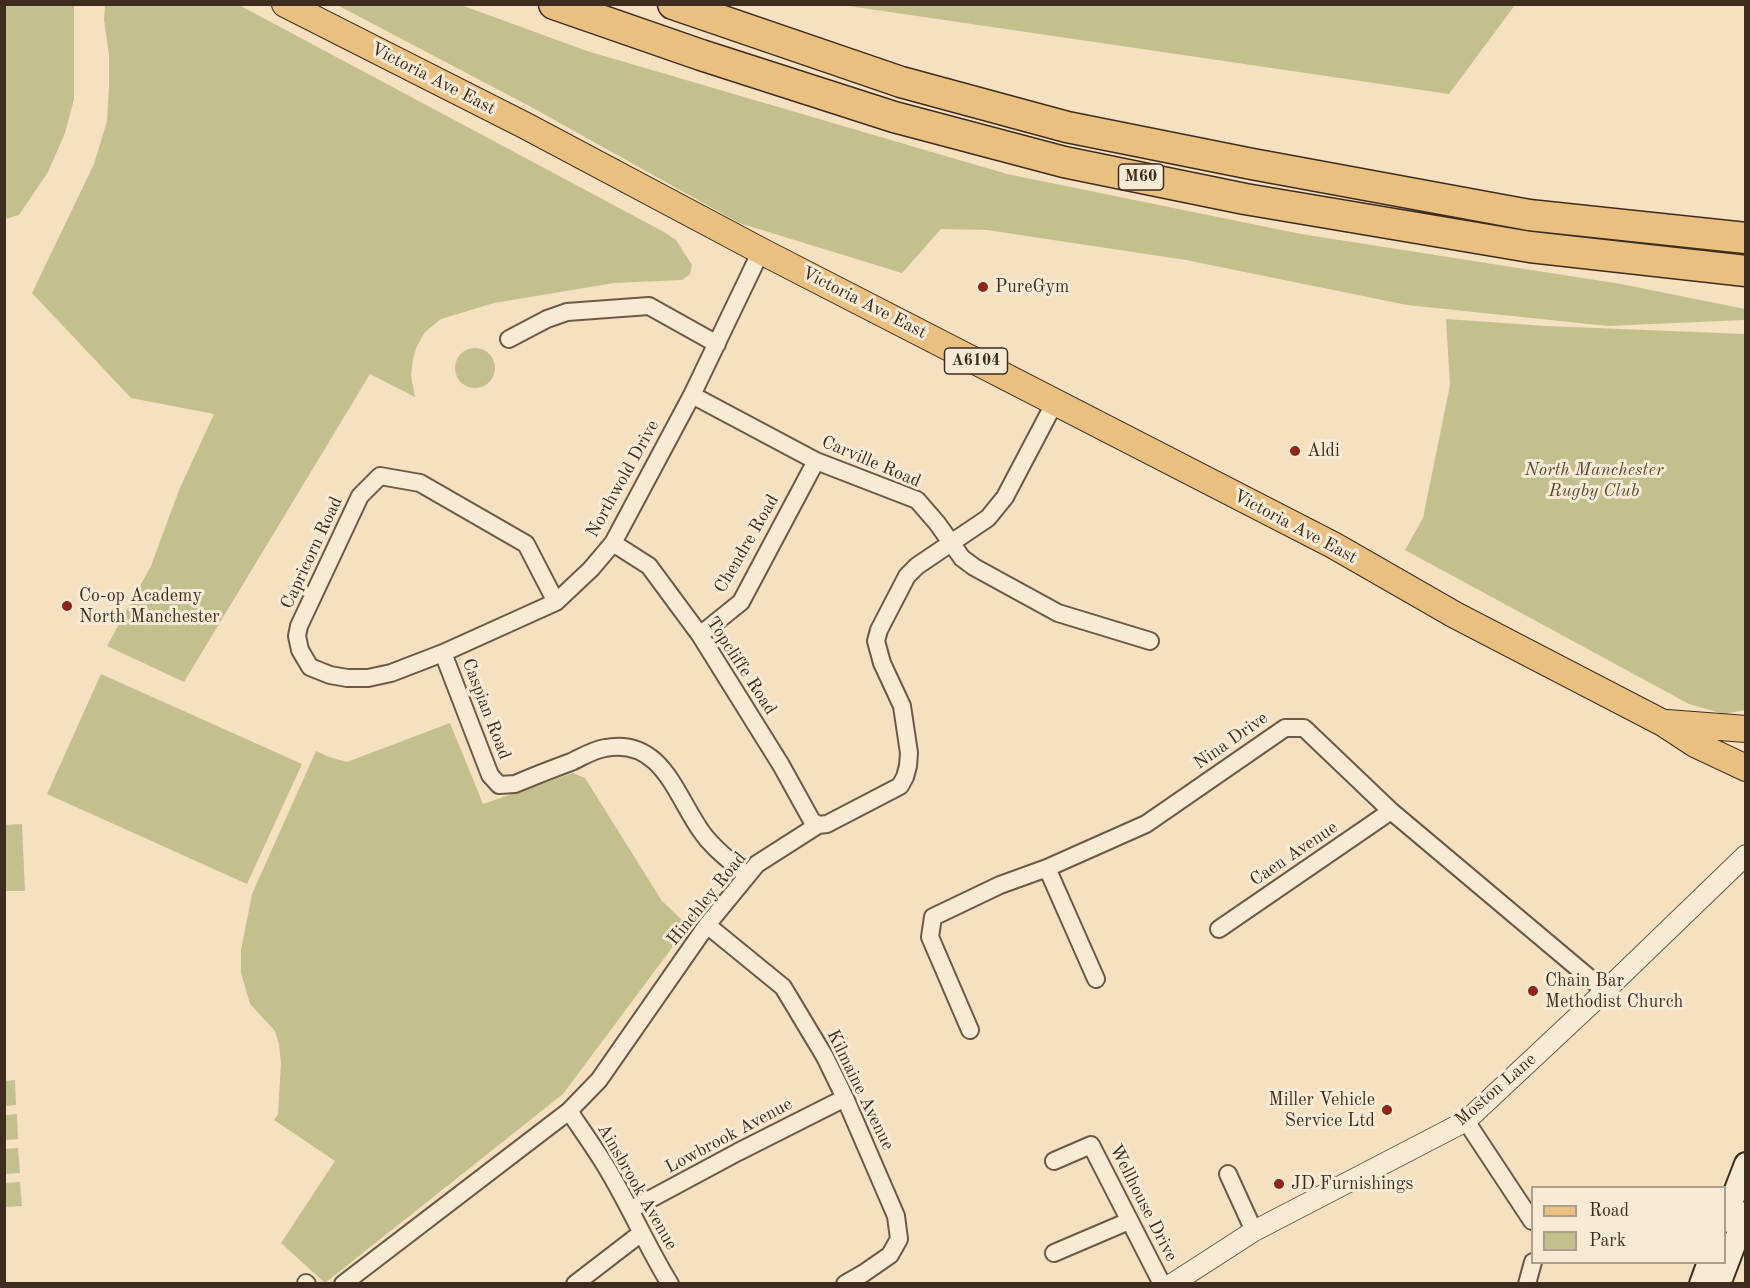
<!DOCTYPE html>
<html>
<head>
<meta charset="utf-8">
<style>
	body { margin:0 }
	#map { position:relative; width:1750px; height:1288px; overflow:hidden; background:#f5e0c0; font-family:"Old Standard TT",serif }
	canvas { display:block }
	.frame { position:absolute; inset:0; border:6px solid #3e2d1f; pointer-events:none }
	.legend { position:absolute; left:1531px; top:1186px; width:195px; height:78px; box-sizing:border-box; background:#f8ebd6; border:2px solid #ae9f8d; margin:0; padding:8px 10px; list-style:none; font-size:18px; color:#3e2d1f }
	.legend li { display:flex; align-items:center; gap:12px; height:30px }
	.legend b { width:30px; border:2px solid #ae9f8d }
</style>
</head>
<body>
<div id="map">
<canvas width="1750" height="1288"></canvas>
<div class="frame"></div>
<ul class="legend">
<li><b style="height:8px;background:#eac080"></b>Road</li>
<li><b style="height:16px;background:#c4c08d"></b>Park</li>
</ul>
</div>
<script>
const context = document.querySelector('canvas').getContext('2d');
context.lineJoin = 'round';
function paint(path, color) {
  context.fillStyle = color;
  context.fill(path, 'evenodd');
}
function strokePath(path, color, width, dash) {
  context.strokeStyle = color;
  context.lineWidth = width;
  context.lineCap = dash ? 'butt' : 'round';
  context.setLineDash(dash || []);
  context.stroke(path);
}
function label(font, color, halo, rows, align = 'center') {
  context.font = font + ' "Old Standard TT",serif';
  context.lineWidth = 6;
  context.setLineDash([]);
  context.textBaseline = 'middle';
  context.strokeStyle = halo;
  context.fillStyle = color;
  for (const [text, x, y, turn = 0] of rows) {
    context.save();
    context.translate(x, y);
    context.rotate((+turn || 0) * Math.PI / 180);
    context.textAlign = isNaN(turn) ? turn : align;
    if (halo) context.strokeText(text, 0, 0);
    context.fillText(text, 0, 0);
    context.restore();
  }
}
const green = new Path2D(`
	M5,4L74,5V99L65,133L48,172L19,215L5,219Z
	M105,5H239L664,232L676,240L692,265L690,274L682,280L614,283L494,303L441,319L425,332L417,346L413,359L411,376L415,397L370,374L184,682L107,646L151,566L179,490L214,414L131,398L32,293L94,164L107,121L109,87V55L104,20Z
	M337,5H461L587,51L1007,174L1301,234L1621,284L1745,309V320L1608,326L1407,305L1186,260L987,230L941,229L902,273L739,223L533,108Z
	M842,5L1515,4V5L1449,94Z
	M1446,319L1546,326L1745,334V710L1724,714L1689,704L1405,550L1423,518L1450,385Z
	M455 368a20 20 0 1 1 40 0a20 20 0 1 1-40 0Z
	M101,674L302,764L247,884L47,794Z
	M450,723L483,804L573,773L585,778L662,901L683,921L686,929L563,1094L325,1283L281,1243L335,1161L274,1120L278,1114L281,1063L279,1044L275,1031L250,1004L241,973V950L252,894L316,751L329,757L347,762Z
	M22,824L25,891H5V825Z
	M15,1080L16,1105L5,1106V1081Z
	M17,1114L18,1139L5,1140V1115Z
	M18,1148L20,1173L5,1174V1149Z
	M20,1182L22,1206L5,1207V1183Z`);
const minor = new Path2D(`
	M509,339L547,319L567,312L649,306L717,344
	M692,395L816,461L917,500L937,523L962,558L974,567L1058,613L1150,641
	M613,543L649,566L700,635L781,765L812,821L818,825
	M556,602L526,544L420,483L380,476L360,496L299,626L297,636L300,650L310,667L330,675L347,678H368L391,673L443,653L556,602L591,569L613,543L692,395L761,251
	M700,635L741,602L816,461
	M443,653L490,775L499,785L515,784C534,776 552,769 571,762C582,757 593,750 605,748C661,737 675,794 701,831C713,849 731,861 747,876
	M1047,868L1096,979
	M707,925L783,987L825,1057L845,1098L896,1216L899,1239L890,1255L864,1273L845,1284
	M1219,929L1391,811
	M970,1030L930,937L933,917L1000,885L1047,868L1146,824L1285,728H1304L1391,811L1605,991
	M569,1111C581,1129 594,1147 605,1165C629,1204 646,1245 670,1284
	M1466,1121L1532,1221
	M1054,1161L1091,1145L1162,1284
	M1228,1174L1254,1231
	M630,1210L738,1152L845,1098
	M1054,1253L1129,1221
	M306,1283L307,1284
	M343,1284L569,1111L599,1080L707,925L757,864L818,825L827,824L900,786L905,777L908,766L909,753L902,706L882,663L876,641L879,630L907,576L917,566L988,518L1005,497L1055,402
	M575,1284L640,1234
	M1527,1284L1533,1262`);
const tertiary = new Path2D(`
	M1172,1284L1254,1231L1466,1121L1605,991L1746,855`);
const secondary = new Path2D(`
	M1724,1221L1746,1164
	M1701,1284L1709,1262
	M1719,1284L1746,1213`);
const primary = new Path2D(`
	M285,4L526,126L761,251L1333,545L1455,615L1663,723L1695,744L1746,768
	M1667,723L1746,729`);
const motorway = new Path2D(`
	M554,4L701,55L894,117L1064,162L1245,199L1530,247L1746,271
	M673,4L901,82L1067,127L1252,164L1529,215L1746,238`);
const markers = [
	[983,287,6,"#8f2418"],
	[1295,451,6,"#8f2418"],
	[67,606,6,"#8f2418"],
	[1533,991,6,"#8f2418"],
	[1387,1110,6,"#8f2418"],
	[1279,1184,6,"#8f2418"]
];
const shields = [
	[1141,177,45],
	[976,361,63]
];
const shieldNames = [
	["M60",1141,177],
	["A6104",976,361]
];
const streetNames = [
	["Victoria Ave East",433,79,27],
	["Victoria Ave East",864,303,27],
	["Carville Road",871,462,23],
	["Northwold Drive",623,479,-61],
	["Victoria Ave East",1295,527,28],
	["Chendre Road",747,544,-60],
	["Capricorn Road",312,553,-65],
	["Topcliffe Road",741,666,57],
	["Caspian Road",486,709,69],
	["Nina Drive",1231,741,-35],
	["Caen Avenue",1294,854,-34],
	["Hinchley Road",707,899,-51],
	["Kilmaine Avenue",860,1090,64],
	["Moston Lane",1496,1090,-41],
	["Lowbrook Avenue",729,1136,-28],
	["Ainsbrook Avenue",637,1187,60],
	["Wellhouse Drive",1143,1203,63]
];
const poiNames = [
	["PureGym",995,287],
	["Aldi",1307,451],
	["Co-op Academy",79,596],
	["North Manchester",79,617],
	["Chain Bar",1545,981],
	["Methodist Church",1545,1002],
	["Miller Vehicle",1375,1100,"right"],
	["Service Ltd",1375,1121,"right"],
	["JD Furnishings",1291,1184]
];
const parkNames = [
	["North Manchester",1594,470],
	["Rugby Club",1594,491]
];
paint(green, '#c4c08d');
strokePath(minor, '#6c5a47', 20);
strokePath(tertiary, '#6c5a47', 22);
strokePath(secondary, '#3e2d1f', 26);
strokePath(primary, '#3e2d1f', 28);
strokePath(motorway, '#3e2d1f', 33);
strokePath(minor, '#f8ebd6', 16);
strokePath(tertiary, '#f8ebd6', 20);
strokePath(secondary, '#f8ebd6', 22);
strokePath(primary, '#eac080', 26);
strokePath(motorway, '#eac080', 30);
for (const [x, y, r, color] of markers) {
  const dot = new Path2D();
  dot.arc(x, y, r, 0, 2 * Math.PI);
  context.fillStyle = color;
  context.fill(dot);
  strokePath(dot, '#f8ebd6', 2);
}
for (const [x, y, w] of shields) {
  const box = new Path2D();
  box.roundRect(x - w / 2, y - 13, w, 26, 4.5);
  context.fillStyle = '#f8ebd6';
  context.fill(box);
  strokePath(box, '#3e2d1f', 1.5);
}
label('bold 16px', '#3e2d1f', null, shieldNames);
label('18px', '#3e2d1f', '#f8ebd6', streetNames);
label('18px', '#3e2d1f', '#f8ebd6', poiNames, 'left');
label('italic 18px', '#594a35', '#f8ebd6', parkNames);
</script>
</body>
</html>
